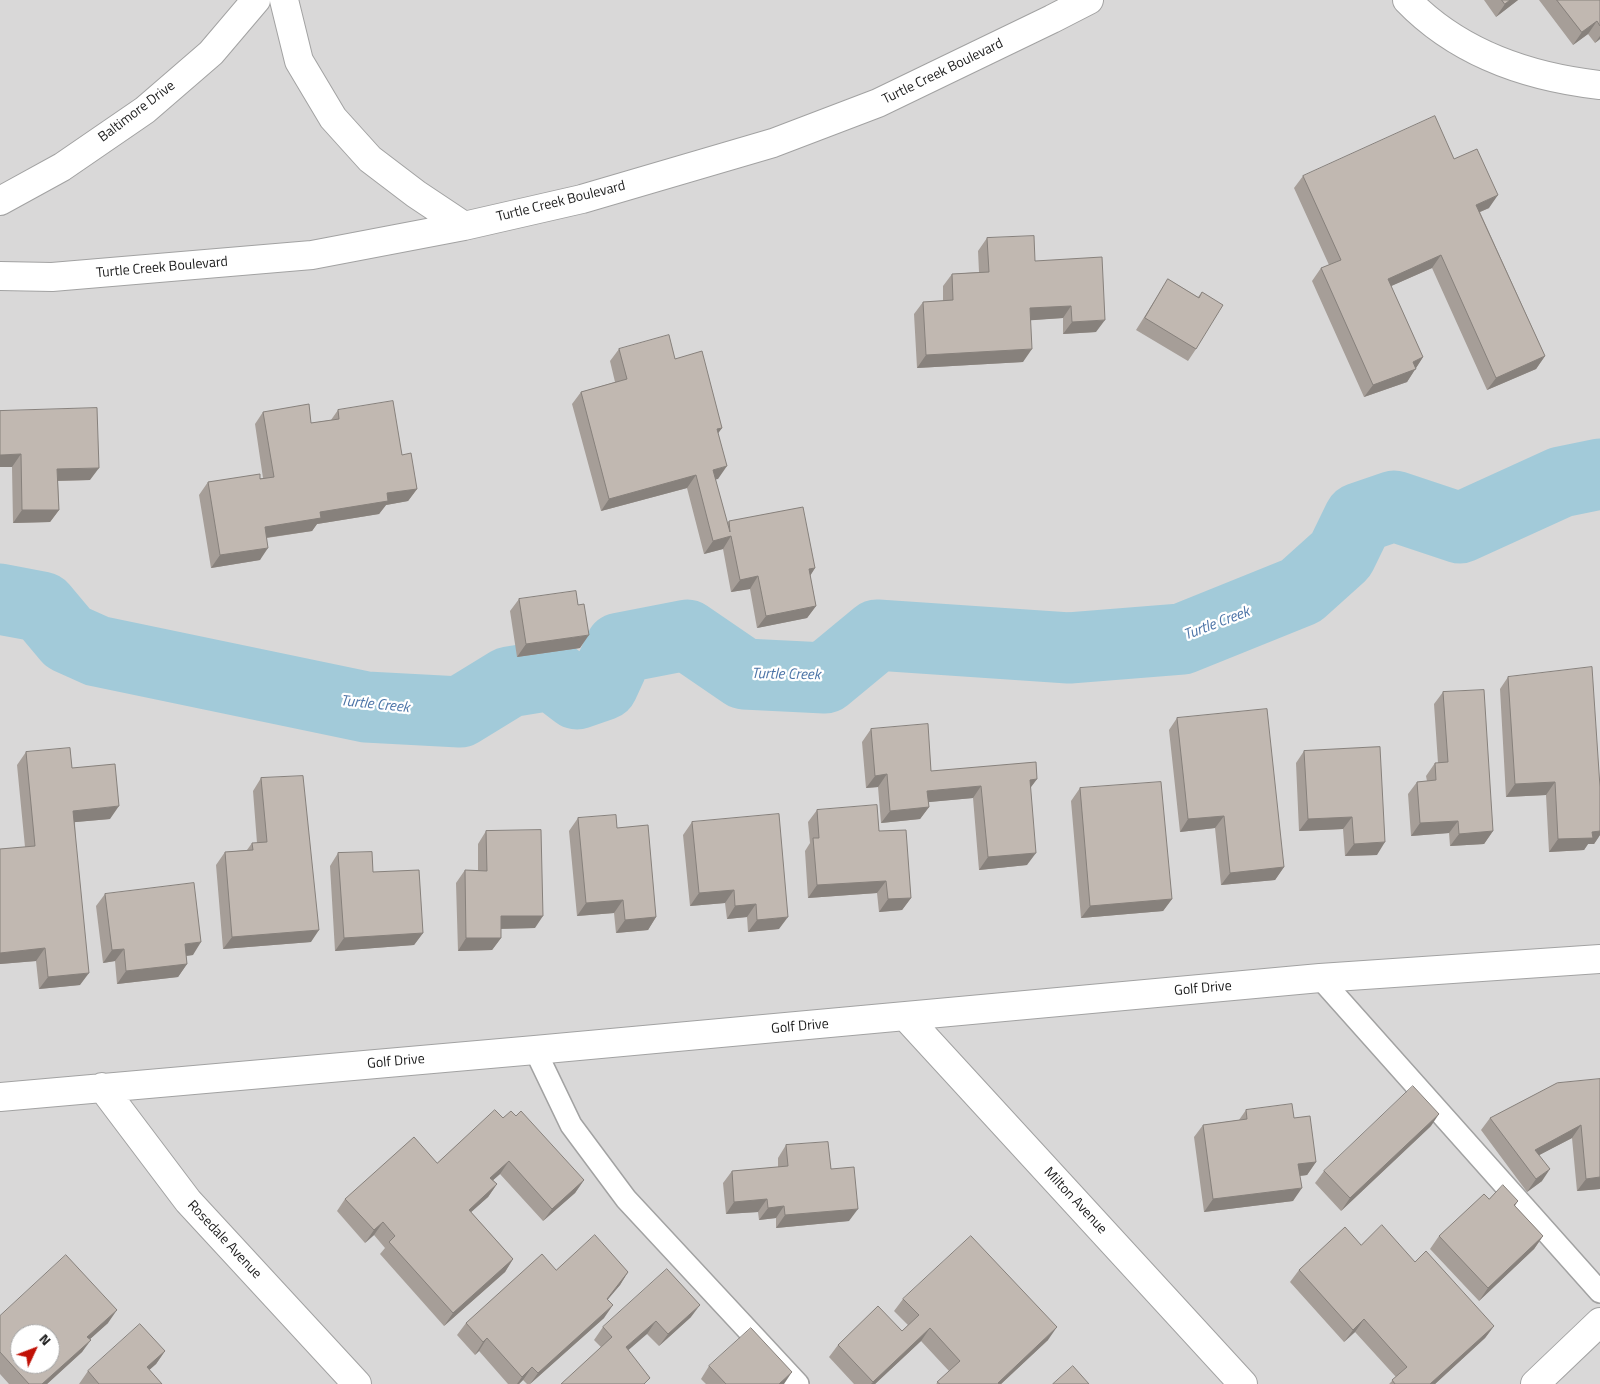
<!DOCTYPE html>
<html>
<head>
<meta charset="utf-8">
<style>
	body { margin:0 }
	#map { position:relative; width:1600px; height:1384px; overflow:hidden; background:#ede9e1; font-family:"Titillium Web",sans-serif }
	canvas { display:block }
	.north { position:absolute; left:10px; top:1324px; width:50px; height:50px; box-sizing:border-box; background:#fff; border:1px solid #a4a4a4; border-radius:50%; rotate:47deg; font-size:14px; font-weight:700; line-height:20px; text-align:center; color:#1b1b1b }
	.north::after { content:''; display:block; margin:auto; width:18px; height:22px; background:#c01106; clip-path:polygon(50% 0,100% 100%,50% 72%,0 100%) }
</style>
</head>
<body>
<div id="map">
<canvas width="1600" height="1384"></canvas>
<div class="north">N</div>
</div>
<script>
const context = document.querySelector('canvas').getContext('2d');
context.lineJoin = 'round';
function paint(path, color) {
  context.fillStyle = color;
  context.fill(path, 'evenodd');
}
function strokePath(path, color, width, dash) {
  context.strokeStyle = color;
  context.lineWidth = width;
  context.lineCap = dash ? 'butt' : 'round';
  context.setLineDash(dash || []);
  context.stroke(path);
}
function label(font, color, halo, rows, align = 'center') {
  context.font = font + ' "Titillium Web",sans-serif';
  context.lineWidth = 4.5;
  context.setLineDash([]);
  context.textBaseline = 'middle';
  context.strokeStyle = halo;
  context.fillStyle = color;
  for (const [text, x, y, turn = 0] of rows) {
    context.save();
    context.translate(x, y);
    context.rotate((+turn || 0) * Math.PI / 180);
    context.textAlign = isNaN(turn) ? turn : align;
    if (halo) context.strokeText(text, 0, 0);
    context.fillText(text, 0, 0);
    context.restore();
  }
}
const residential = new Path2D(`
	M0,0H1600V1384H0ZM20,1334H50V1364H20Z`);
const river = new Path2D(`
	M0,599L42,607L68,638L97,651L366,707L460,712L509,682L552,675L577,694L603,685L620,648L687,635L744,674L825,678L877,635L1069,648L1182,639L1301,591L1341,555L1359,518L1394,506L1460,528L1561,482L1600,474`);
const lane = new Path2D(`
	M1320,978L1600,1292
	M535,1050L571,1125L626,1199L798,1384`);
const street = new Path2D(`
	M284,0L299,61L333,118L370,159L416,194L464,226
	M1407,0C1458,53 1529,77 1600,85
	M0,201L62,167L145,110L211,53L256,0
	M0,276L52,277L312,255L464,226L582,199L773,143L878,103L1052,19L1089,0
	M906,1017L1243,1384
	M102,1087L188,1201L357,1384
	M0,1097L535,1050L1320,978L1600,959
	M1535,1384L1600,1322`);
const wall = new Path2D(`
	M1484,0H1518L1496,17Z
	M1539,0H1600V39L1595,43L1588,34L1573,45Z
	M1454,159L1489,208L1480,212L1545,356L1536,369L1487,390L1432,268L1391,286L1423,357L1407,382L1364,397L1312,281L1321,268L1329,265L1294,188L1303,176Z
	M987,238L1035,261L1096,332L1063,334V318L1030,320L1023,362L917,368L914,314L923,302L943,301V286L952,274L979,272L978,251Z
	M1168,279L1198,297L1202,292L1196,349L1188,361L1136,330L1160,292Z
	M619,349L675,359L722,428L718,433V479H715L727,523L729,521L815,568L810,575L816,606L807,618L757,628L750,589L731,592L723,549L704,554L687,488L601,511L572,404L581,392L615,382L610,361Z
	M338,410L402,455L417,489L408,501L386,505L379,514L317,524L312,531L267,538L260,560L211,568L199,495L208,482L263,478L255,424L263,412L311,423L331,420Z
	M0,411L90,480L58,481L59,510L50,522L13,523L12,467Z
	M519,599L580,648L517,657L510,611Z
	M1508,677L1600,787V835L1594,844H1588L1584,850L1549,852L1546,795L1506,797L1500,689Z
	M1443,692L1493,831L1484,844L1450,846L1449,833L1411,836L1408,794L1417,782L1427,781L1426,776L1435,763H1438L1434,704Z
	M1177,718L1284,867L1275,880L1221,885L1215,828L1180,832L1169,730Z
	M871,729L931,771L1037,779L1030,788L1027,865L979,870L973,798L928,802L929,807L920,819L881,823L878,787L866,788L862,742Z
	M1380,747L1377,855L1345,856L1343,829L1299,831L1296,763L1304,751Z
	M26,752L72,768L110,819L75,822L80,985L39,989L36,961L0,964V849L25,847L17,765Z
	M261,778L311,942L223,949L216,865L225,852L247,850L252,843H257L253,791Z
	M1080,788L1172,899L1163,911L1081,918L1071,801Z
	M817,810L879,831L911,898L902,910L879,912L877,893L808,898L805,851L810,843L808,822Z
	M578,818L617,828L656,917L648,930L616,933L614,913L577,916L569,831Z
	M692,822L779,929L748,932L747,917L727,919L725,903L690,906L683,835Z
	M486,831L535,928L501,929V938L492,950L458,951L456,883L465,870L478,871V844Z
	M338,853L373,872L423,933L414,945L335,951L330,866Z
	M105,894L193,955L186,956L187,964L178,977L117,984L115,961L103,963L96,906Z
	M1600,1079V1189L1577,1191L1572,1138L1539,1155L1542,1181L1527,1192L1481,1130L1490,1118Z
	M1246,1110L1294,1118L1316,1162L1307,1175L1300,1176L1293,1201L1204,1212L1194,1137L1203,1125L1239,1120Z
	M516,1116L584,1180L575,1193L543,1221L500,1174L493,1180L497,1184L488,1197L471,1212L513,1259L505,1272L444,1326L380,1254L385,1248L374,1235L365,1243L337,1211L345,1199L437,1163L503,1118Z
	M1431,1126L1341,1211L1315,1183L1324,1171Z
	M786,1145L831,1169L849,1221L776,1228V1218L759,1220L758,1212L726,1214L723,1183L732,1171L778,1167V1158Z
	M1489,1199L1518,1201L1515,1206L1543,1236L1534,1249L1479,1301L1430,1249L1439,1236Z
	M1361,1245L1494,1326L1485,1338L1435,1384H1389L1396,1377L1355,1332L1344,1342L1290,1282L1299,1270Z
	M556,1270L628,1272L620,1285L608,1299L604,1318L530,1384H527L523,1380L519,1384H508L479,1351L475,1355L457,1335L466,1323Z
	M903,1299L1048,1340L1001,1384H936L949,1371L921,1341L875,1384H854L829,1357L838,1345L902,1331L908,1325L894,1311Z
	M0,1316L108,1323L90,1339L82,1352L47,1384H9L0,1374Z
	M691,1317L659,1346L647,1334L601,1347L594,1340L603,1327Z
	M165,1351L156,1364L149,1370L162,1384H79L88,1371Z
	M709,1366L784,1384H706L701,1379Z`);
const shadedWall = new Path2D(`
	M1510,0H1518L1496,17L1505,4Z
	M1597,21L1588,34L1573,45L1582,32Z
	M1600,36V39L1595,43Z
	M1498,195L1489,208L1468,217L1476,205Z
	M1441,255L1432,268L1380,291L1388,279Z
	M1071,306L1063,318L1021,321L1030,308Z
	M1105,320L1096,332L1063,334L1072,322Z
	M1032,349L1023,362L917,368L926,355Z
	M1545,356L1536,369L1487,390L1496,378Z
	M1423,357L1407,382L1364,397L1373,385L1413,362Z
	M722,428L713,440L717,429Z
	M21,454L12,467H0V455Z
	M727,466L718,479L704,482L713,470Z
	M99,468L90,480L48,481L57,469Z
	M696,475L687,488L601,511L609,499Z
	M417,489L408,501L386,505L379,514L317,524L312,531L257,539L265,527L387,493Z
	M22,510H59L50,522L13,523Z
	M731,536L723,549L704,554L713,541Z
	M268,548L260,560L211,568L220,555Z
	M815,568L807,581L809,569Z
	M758,576L750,589L731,592L740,580Z
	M816,606L807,618L757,628L766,616Z
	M589,635L580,648L517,657L526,644Z
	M887,774L878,787L866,788L875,776Z
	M1037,779L1028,791L1030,780Z
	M1555,782L1546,795L1506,797L1515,784Z
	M981,786L973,798L919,803L927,791Z
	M119,806L110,819L65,823L73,811Z
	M929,807L920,819L881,823L890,811Z
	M1224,816L1215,828L1180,832L1188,819Z
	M1352,817L1343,829L1299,831L1308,819Z
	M1458,821L1449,833L1411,836L1420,823Z
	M1493,831L1484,844L1450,846L1459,834Z
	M1600,831V835L1594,844H1588L1584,850L1549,852L1558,839L1592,832Z
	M1385,842L1377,855L1345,856L1354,844Z
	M1036,853L1027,865L979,870L988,857Z
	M1284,867L1275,880L1221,885L1230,873Z
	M886,881L877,893L808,898L817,885Z
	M734,890L725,903L690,906L699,893Z
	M911,898L902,910L879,912L888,899Z
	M1172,899L1163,911L1081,918L1090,906Z
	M623,900L614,913L577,916L586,903Z
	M756,904L747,917L727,919L735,906Z
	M501,916H543L535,928L492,929Z
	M656,917L648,930L616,933L625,920Z
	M788,917L779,929L748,932L757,920Z
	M319,930L311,942L223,949L232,937Z
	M423,933L414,945L335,951L344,938Z
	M466,938H501L492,950L458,951Z
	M201,942L193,955L176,957L185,944Z
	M45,948L36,961L0,964V953Z
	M124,949L115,961L103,963L112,950Z
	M187,964L178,977L117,984L126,971Z
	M89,973L80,985L39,989L48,977Z
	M1439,1114L1431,1126L1341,1211L1350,1198Z
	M1581,1125L1572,1138L1526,1162L1535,1150Z
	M509,1161L500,1174L482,1190L490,1178Z
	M1316,1162L1307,1175L1290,1177L1298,1164Z
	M1550,1169L1542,1181L1527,1192L1536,1179Z
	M1600,1177V1189L1577,1191L1586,1179Z
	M584,1180L575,1193L543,1221L552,1209Z
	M497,1184L488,1197L460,1222L469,1210Z
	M1302,1188L1293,1201L1204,1212L1213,1199Z
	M767,1199L758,1212L726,1214L734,1202Z
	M784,1206L776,1218L759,1220L768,1208Z
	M858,1209L849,1221L776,1228L785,1215Z
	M383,1222L374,1235L365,1243L374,1230Z
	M1543,1236L1534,1249L1479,1301L1488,1288Z
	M513,1259L505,1272L444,1326L453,1313Z
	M628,1272L620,1285L598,1311L607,1299Z
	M613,1305L604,1318L530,1384L538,1373Z
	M700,1305L691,1317L659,1346L668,1334Z
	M117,1310L108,1323L79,1349L87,1337Z
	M1364,1319L1355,1332L1344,1342L1353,1330Z
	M656,1321L647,1334L617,1360L626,1347Z
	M1494,1326L1485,1338L1435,1384H1430Z
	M1057,1327L1048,1340L1001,1384H997Z
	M930,1328L921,1341L875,1384H871Z
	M487,1338L479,1351L475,1355L483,1342Z
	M91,1340L82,1352L47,1384H42Z
	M165,1351L156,1364L138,1380L147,1367Z
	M532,1367L523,1380L519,1384H517L522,1377Z
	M792,1372L784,1384H779Z`);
const building = new Path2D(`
	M1502,0H1510L1505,4Z
	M1557,0H1600V26L1597,21L1582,32Z
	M1435,116L1454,159L1477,149L1498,195L1476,205L1545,356L1496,378L1441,255L1388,279L1423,357L1413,362L1416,369L1373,385L1321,268L1341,260L1303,176Z
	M1034,236L1035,261L1102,257L1105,320L1072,322L1071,306L1030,308L1032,349L926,355L923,302L953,300L952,274L989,272L987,238Z
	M1168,279L1199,298L1202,292L1223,305L1196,349L1145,318Z
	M669,335L675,359L702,351L722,428L717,429L727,466L713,470L730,532L729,521L803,507L815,568L809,569L816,606L766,616L758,576L740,580L731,536L713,541L696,475L609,499L581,392L627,379L619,349Z
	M393,401L402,455L411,453L417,489L387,493L388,501L320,512L321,518L265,527L268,548L220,555L208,482L260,474V479L274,477L263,412L309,404L311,423L339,419L338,410Z
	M97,408L99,468L57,469L59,510H22L21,454L0,455V411Z
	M576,591L578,605L584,604L589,635L526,644L519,599Z
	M1592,667L1600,787V831L1592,832L1593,838L1558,839L1555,782L1515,784L1508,677Z
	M1484,690L1493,831L1459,834L1458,821L1420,823L1417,782L1436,780L1435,763L1448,762L1443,692Z
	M1267,709L1284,867L1230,873L1224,816L1188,819L1177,718Z
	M928,724L931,771L1036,762L1037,779L1030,780L1036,853L988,857L981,786L927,791L929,807L890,811L887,774L875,776L871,729Z
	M1380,747L1385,842L1354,844L1352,817L1308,819L1304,751Z
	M70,748L72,768L115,764L119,806L73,811L89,973L48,977L45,948L0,953V849L35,846L26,752Z
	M303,776L319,930L232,937L225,852L253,850L252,843L267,842L261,778Z
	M1161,782L1172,899L1090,906L1080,788Z
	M877,805L879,831L906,830L911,898L888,899L886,881L817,885L813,838H819L817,810Z
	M779,814L788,917L757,920L756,904L735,906L734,890L699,893L692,822Z
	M616,815L617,828L648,825L656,917L625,920L623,900L586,903L578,818Z
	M541,830L543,916H501V938H466L465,870L487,871L486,831Z
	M372,852L373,872L419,870L423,933L344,938L338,853Z
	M194,883L201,942L185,944L187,964L126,971L124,949L112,950L105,894Z
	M1600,1079V1177L1586,1179L1581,1125L1535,1150L1550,1169L1536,1179L1490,1118L1557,1083Z
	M1413,1086L1439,1114L1350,1198L1324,1171Z
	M1292,1104L1294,1118L1310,1116L1316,1162L1298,1164L1302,1188L1213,1199L1203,1125L1247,1119L1246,1110Z
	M495,1110L503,1118L511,1111L516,1116L521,1111L584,1180L552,1209L509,1161L490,1178L497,1184L469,1210L513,1259L453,1313L389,1242L395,1236L383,1222L374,1230L345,1199L414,1137L437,1163Z
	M828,1142L831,1169L854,1167L858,1209L785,1215L784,1206L768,1208L767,1199L734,1202L732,1171L788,1166L786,1145Z
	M1503,1185L1518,1201L1514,1205L1543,1236L1488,1288L1439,1236L1484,1194L1489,1199Z
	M1382,1225L1415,1262L1426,1251L1494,1326L1430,1384H1395L1392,1380L1407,1367L1364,1319L1353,1330L1299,1270L1345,1227L1361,1245Z
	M595,1235L628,1272L607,1299L613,1305L538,1373L532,1367L522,1377L487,1338L483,1342L466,1323L542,1254L556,1270Z
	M971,1236L1057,1327L998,1383L999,1384H940L937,1382L960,1361L930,1328L873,1382L838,1345L878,1306L902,1331L919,1315L903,1299Z
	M66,1255L117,1310L87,1337L91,1340L42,1384H29L0,1352V1316ZM20,1334H50V1364H20Z
	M667,1269L700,1305L668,1334L656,1321L626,1347L650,1378L644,1384H561L612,1337L603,1327Z
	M140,1324L165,1351L147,1367L162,1384H99L88,1371Z
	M751,1328L792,1372L779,1384H726L709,1366Z
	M1073,1366L1089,1384H1053Z`);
const streetNames = [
	["Turtle Creek Boulevard",943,72,-26],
	["Baltimore Drive",137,112,-37],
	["Turtle Creek Boulevard",561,202,-14],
	["Turtle Creek Boulevard",162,268,-5],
	["Golf Drive",1203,989,-5],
	["Golf Drive",800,1027,-5],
	["Golf Drive",396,1062,-5],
	["Milton Avenue",1075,1201,47],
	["Rosedale Avenue",224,1240,47]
];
const waterNames = [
	["Turtle Creek",1217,624,-21],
	["Turtle Creek",786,675,1],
	["Turtle Creek",375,705,6]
];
paint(residential, '#d9d8d8');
strokePath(river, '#a2cad9', 71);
strokePath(lane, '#a2a2a2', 24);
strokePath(street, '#a2a2a2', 30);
strokePath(lane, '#fff', 21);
strokePath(street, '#fff', 28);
paint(wall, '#a69e98');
paint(shadedWall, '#87817c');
paint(building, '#c1b8b1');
strokePath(building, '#87817c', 1);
label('14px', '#1b1b1b', '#fff', streetNames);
label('italic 15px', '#4c74a7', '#fff', waterNames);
</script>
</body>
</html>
